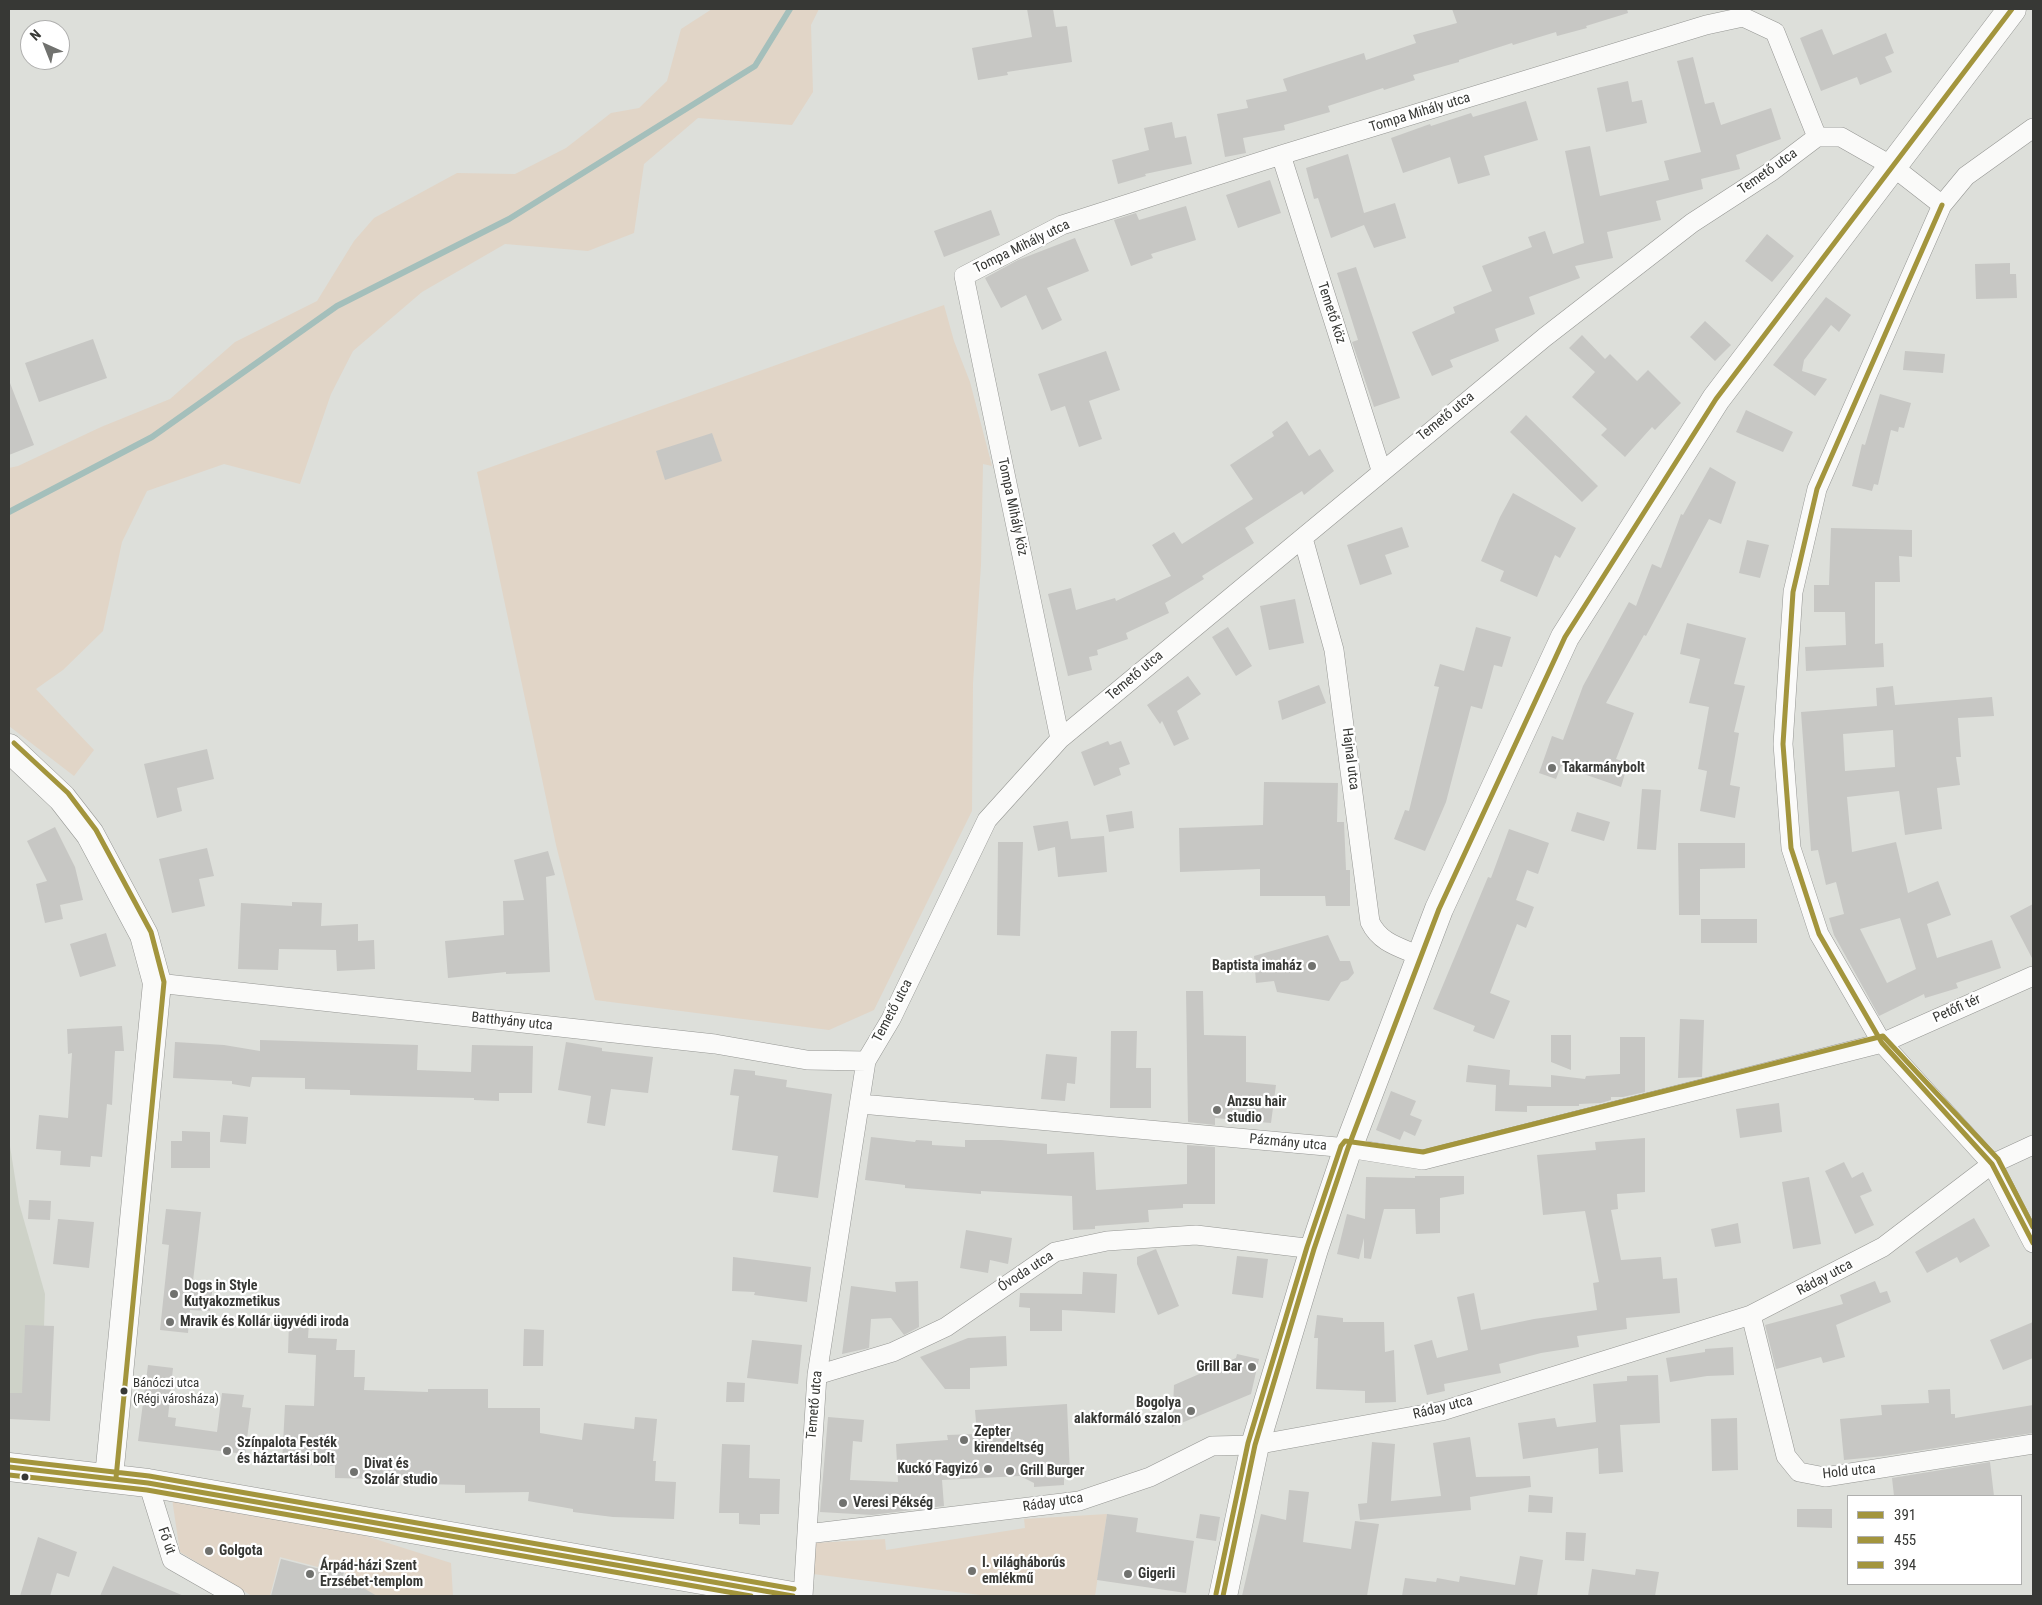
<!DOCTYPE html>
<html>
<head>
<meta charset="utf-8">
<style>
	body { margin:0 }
	#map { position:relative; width:2042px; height:1605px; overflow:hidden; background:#dddfda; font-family:"Roboto Condensed",sans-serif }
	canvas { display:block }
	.frame { position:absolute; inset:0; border:10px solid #373835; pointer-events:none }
	.legend { position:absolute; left:1847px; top:1495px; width:175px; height:90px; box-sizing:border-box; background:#fff; border:1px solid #afafae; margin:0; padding:6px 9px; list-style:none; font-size:15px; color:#373835 }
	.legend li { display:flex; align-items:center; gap:10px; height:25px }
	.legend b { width:25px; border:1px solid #afafae }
	.north { position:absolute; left:20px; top:20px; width:50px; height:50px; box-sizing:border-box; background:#fff; border:1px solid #afafae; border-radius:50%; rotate:316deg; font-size:14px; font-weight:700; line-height:20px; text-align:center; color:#373835 }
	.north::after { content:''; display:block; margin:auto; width:18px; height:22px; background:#71726f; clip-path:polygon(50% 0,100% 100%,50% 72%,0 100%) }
</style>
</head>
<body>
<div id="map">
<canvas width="2042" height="1605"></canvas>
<div class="frame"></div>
<ul class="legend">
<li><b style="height:6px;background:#a3953d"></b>391</li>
<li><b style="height:6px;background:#a3953d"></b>455</li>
<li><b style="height:6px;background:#a3953d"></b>394</li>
</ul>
<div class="north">N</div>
</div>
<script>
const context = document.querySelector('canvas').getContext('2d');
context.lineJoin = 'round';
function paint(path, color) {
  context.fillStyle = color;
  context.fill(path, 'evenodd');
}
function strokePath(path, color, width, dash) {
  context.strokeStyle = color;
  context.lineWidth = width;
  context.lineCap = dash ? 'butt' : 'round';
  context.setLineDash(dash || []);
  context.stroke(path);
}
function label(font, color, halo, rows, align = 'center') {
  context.font = font + ' "Roboto Condensed",sans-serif';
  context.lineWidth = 4.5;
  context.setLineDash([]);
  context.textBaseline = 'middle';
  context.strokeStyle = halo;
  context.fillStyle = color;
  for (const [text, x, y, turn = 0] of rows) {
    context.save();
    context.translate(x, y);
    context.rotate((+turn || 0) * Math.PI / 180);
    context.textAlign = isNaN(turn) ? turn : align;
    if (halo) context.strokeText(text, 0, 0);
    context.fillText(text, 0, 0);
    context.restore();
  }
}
const built = new Path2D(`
	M9,1140L19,1203L45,1294L44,1326L22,1393H9Z`);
const green = new Path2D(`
	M712,9H819L811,25L813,92L792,125L698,118L644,164L634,233L588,251L505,244L422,292L353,351L331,394L300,484L224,464L147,491L122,542L103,631L63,670L36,689L94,750L74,776L9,726V468L18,466L101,427L170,399L235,342L317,301L354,241L374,218L457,173L515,174L566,148L611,113L639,108L667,81L681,29Z
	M944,305L954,341L970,382L992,466L983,464L981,565L973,683L972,811L874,1010L829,1030L595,1000L556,845L477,472Z
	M172,1499L353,1532L451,1563L453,1596H359L361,1584L345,1576L346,1564L320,1558L318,1567L280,1557L270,1596H252L180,1552Z
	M1107,1514L1095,1596H988L813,1574L814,1543L885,1539L886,1550L1025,1528L1024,1519Z`);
const stream = new Path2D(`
	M9,512L152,437L337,306L509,219L755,66L790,9`);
const building = new Path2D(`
	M1027,9H1053L1056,27L1067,26L1072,62L1007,72L1008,75L978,80L972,48L1032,37Z
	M1452,9H1627L1628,13L1586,26L1587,28L1557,36L1556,32L1513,45L1512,43L1459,60V62L1413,75L1415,80L1384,90L1383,88L1328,106L1330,112L1284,125L1285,130L1243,138L1246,153L1225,157L1217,114L1248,108L1246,100L1287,91L1283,79L1364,53L1366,60L1416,43L1413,35L1457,23Z
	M1822,29L1833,55L1886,33L1894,53L1885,57L1892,72L1860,85L1857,77L1821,91L1800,38Z
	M1693,57L1705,104L1714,102L1721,125L1771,108L1781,139L1736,155L1740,169L1701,179L1703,189L1656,201L1661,220L1607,232L1613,258L1575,266L1580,278L1529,297L1535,314L1495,329L1499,341L1450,360L1453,367L1432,376L1412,332L1455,313L1453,307L1492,291L1482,266L1532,247L1528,237L1545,231L1553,254L1584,243L1565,151L1590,146L1600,196L1669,180L1664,161L1701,152L1677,61Z
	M1628,81L1632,102L1642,100L1647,123L1606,132L1597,88Z
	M1526,101L1538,140L1484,156L1490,175L1458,184L1450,157L1403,173L1391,138L1430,124L1431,126L1471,113L1473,117Z
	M1172,122L1175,138L1186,136L1192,164L1145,174L1146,176L1118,184L1112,160L1149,150L1144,128Z
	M1348,154L1364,213L1395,203L1406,238L1374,248L1364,225L1331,238L1318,198L1314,199L1306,168Z
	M1270,180L1281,213L1238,228L1226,195Z
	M1186,206L1196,240L1151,254L1153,258L1131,266L1114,220L1136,213L1139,220Z
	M991,210L1000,235L944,257L934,231Z
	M1767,234L1794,256L1772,282L1745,261Z
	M1075,238L1089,271L1047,288L1062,320L1042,330L1026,295L1001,308L985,278L1018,260Z
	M2010,263V274H2016L2017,298L1976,299L1975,264Z
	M1356,267L1400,398L1374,407L1352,342L1358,340L1337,273Z
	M1826,297L1851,315L1839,332L1831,325L1804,360L1802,371L1827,379L1815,396L1773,365Z
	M1705,321L1731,345L1715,361L1690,337Z
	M1582,335L1605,359L1610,354L1637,381L1648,370L1681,403L1655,430L1652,427L1625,457L1601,435L1607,429L1572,397L1595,372L1569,348Z
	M93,339L107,378L39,402L25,363Z
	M1106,351L1120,390L1089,401L1102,439L1079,447L1065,406L1051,411L1038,374Z
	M1905,351L1945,354L1943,373L1903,370Z
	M10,383L34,445L9,455V384Z
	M1880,394L1911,403L1904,428L1899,427L1898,432L1891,430L1878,485L1874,484L1872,491L1852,486L1862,444L1865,445Z
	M1746,410L1793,432L1783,452L1736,432Z
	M1526,415L1598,486L1582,502L1510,432Z
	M1287,421L1309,456L1320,449L1334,471L1304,495L1302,491L1245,528L1254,543L1202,576L1204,579L1165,603L1169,613L1126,633L1128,639L1097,650L1098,655L1089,657L1092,670L1068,676L1048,594L1071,588L1076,610L1115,598L1116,601L1171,576L1152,545L1174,532L1182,544L1253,499L1230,465L1274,436L1272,432Z
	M712,433L722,461L665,480L656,451Z
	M1710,467L1736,482L1721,524L1709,519L1646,636L1644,635L1606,703L1634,713L1616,759L1628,763L1621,787L1561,766L1556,779L1539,773L1552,736L1563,740L1583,686L1629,602L1636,606L1652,564L1661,568L1681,514L1683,515Z
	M1513,493L1576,528L1560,558L1555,555L1537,597L1500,581L1504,571L1481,561L1500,517Z
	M1402,527L1409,547L1385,555L1392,574L1360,585L1347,545Z
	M1831,528L1912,530V557L1899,556L1900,582H1875V644L1883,643L1884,667L1806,671L1805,647L1846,645L1845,612H1814V585H1829Z
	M1747,540L1769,545L1760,578L1739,573Z
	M1295,599L1304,643L1269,650L1260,606Z
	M1687,623L1746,638L1734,684L1745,686L1734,732L1739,733L1730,785L1740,787L1735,818L1700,811L1707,771L1698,769L1709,707L1689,703L1700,659L1680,654Z
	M1228,627L1252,666L1236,676L1212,637Z
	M1476,627L1511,637L1502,667L1494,665L1482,709L1471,706L1446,802L1425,851L1394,839L1405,810L1409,811L1439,687L1434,686L1440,664L1464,671Z
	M1188,676L1201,694L1177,711L1189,739L1174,746L1162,721L1160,724L1147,705Z
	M1319,685L1326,703L1282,720L1278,701Z
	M1893,686L1895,705L1992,697L1994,716L1958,718L1961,757H1956L1960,785L1937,788L1942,829L1905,835L1899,791L1847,797L1852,852L1896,842L1908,893L1938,881L1951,915L1927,924L1937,958L1992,940L2001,968L1956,983L1958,988L1925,998L1924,994L1879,1016L1834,935L1829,918L1844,914L1836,882L1826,885L1818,850L1811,851L1801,712L1877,706L1876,688ZM1893,730L1895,767L1845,771L1843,734ZM1900,918L1916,969L1887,983L1860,929Z
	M1108,741L1110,745L1121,741L1130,764L1119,768L1121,775L1094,786L1081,752Z
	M207,749L214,779L177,788L182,811L157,818L144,764Z
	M1264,782L1338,783L1337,822H1344L1346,870H1350V906H1326L1325,896H1260V869L1180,872L1179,828L1263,825Z
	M1642,789L1661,790L1656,850L1637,849Z
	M1132,811L1134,828L1109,832L1106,815Z
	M1577,812L1610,822L1604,841L1571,831Z
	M1068,821L1071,839L1104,836L1107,872L1058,877L1055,847L1038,851L1033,826Z
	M55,827L75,867L83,900L60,905L63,919L45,923L36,884L47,881L27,841Z
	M1509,829L1549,843L1538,874L1527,870L1516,900L1534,907L1526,928L1517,924L1490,993L1510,1001L1494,1039L1473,1031L1475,1026L1433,1009L1488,877L1491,878Z
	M998,842H1023L1020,936L997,935Z
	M1678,843H1745V868L1700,869V915H1679Z
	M207,848L214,876L199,879L205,906L172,913L159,859Z
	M548,851L555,875L546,877L550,972L506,974V972L448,978L445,941L504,935L503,901L524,900L514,860Z
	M292,902L322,903L321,926L358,924V941L374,940L375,969L337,971L336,950L279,949L278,970L238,969L241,903L292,906Z
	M2033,904V960L2010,916Z
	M1701,919H1757V943H1701Z
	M106,933L116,966L80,977L70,944Z
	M1328,935L1340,961H1350L1354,973L1348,980L1341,982L1329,1001L1277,992L1274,981L1256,983L1254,956Z
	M1186,991H1203L1204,1035L1246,1036V1082L1276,1085L1271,1123L1215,1118V1125L1188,1122Z
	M1680,1019L1704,1020L1702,1077L1678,1078Z
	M122,1026L124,1051H115L112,1105L107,1104L102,1157L91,1156L90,1167L60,1165L61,1151L36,1149L39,1115L68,1118L72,1053L68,1054L67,1029Z
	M1111,1031H1137L1136,1068H1151V1108H1110Z
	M1551,1035H1571V1070L1551,1062Z
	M1620,1037H1645V1092L1623,1097H1611V1100L1601,1103L1579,1104V1106H1527V1112L1495,1111L1496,1085L1466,1082L1468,1065L1510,1070L1509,1085L1551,1087V1075L1585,1079L1586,1076L1620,1074Z
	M260,1040L418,1045L417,1070L471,1072L472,1045L533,1046L532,1093H499V1101L474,1100V1098L350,1095V1090L305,1089V1078L252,1077L250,1087L232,1084V1081L173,1078L175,1042L224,1045L260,1051Z
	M566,1042L602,1048V1051L653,1057L648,1093L611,1089L605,1126L587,1123L591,1096L558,1090Z
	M1046,1054L1077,1057L1075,1084L1067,1083L1065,1101L1041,1099Z
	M734,1069L755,1071V1075L787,1080L786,1087L832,1094L818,1198L773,1192L778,1156L732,1150L739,1096L730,1095Z
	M1391,1091L1416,1101L1410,1115L1422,1120L1415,1136L1404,1131L1400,1140L1376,1130Z
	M1779,1103L1782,1132L1740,1138L1736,1109Z
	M223,1115L248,1117L246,1144L220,1142Z
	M182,1131L210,1132V1168H171V1141H182Z
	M871,1137L915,1142L916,1140L932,1141V1145L965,1147V1140H1001L1047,1144V1154L1094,1152L1096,1190L1187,1184V1145L1215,1147V1204H1183V1208L1148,1210L1149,1222L1095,1226V1229L1073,1230L1072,1196L981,1191V1194L905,1188V1185L865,1180Z
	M1645,1138V1192L1617,1194L1618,1209L1611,1210L1621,1260L1661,1257L1663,1279L1677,1278L1680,1313L1626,1318L1627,1329L1577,1336L1579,1347L1541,1353L1499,1364L1501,1373L1444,1384L1445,1391L1427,1395L1414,1345L1432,1340L1437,1358L1468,1350L1457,1297L1474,1293L1481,1330L1534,1319L1597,1310L1593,1283L1599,1282L1585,1211L1543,1215L1537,1155L1596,1150L1595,1142Z
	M1844,1162L1852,1178L1863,1172L1872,1191L1860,1196L1874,1225L1855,1234L1825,1171Z
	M1415,1176H1464V1194L1440,1198V1233L1416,1234L1415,1209H1384L1371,1259L1364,1258V1238L1359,1259L1337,1254L1347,1214L1365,1219L1366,1177L1415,1178Z
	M1809,1177L1821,1244L1793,1249L1782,1182Z
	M29,1200L51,1201L50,1220L28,1219Z
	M166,1209L201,1212L193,1281L213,1283L210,1311L190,1310L188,1333L160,1330L169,1245L162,1244Z
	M1974,1218L1990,1246L1960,1263L1957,1257L1927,1273L1915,1252Z
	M58,1219L94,1222L89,1268L53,1264Z
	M1738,1223L1741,1243L1715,1247L1711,1229Z
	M966,1230L1012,1238L1008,1264L990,1260L988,1273L960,1268Z
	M1156,1249L1179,1306L1158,1315L1137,1264V1257Z
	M1237,1256L1268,1259L1263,1298L1232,1294Z
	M733,1257L811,1267L807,1302L754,1295L755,1292L732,1291Z
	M1083,1272L1117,1274L1115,1313L1062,1310V1331H1030V1308L1019,1307L1020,1293L1082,1294Z
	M918,1281L919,1327L904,1335L891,1318L871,1319L869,1348L842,1354L851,1286L896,1292L895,1282Z
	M1875,1281L1880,1293L1887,1291L1891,1302L1836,1325L1845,1357L1823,1363L1821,1357L1776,1369L1765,1325L1843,1304L1840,1295Z
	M1317,1315L1343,1318V1322H1384L1385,1352L1394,1350L1396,1402L1365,1403V1391L1316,1389L1318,1338H1314Z
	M289,1322H309L308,1338L337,1339L336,1350H355L354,1377H365L364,1390L428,1392V1389H488V1408H540V1433L582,1440L584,1423L634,1429L635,1417L657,1419L653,1461H656L655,1481L676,1482L674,1519L613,1517L573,1512V1509L528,1501L529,1492L465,1493V1485L425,1484V1480L335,1478V1466L282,1464L285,1405L314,1406L316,1355L288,1353Z
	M2033,1322V1358L2003,1370L1990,1340Z
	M25,1325L54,1326L50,1421L9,1419V1393H22Z
	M524,1329L544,1330L543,1366H523Z
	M1006,1336L1007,1366L970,1368V1389H945L920,1357L968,1338Z
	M752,1340L802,1345L798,1384L747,1378Z
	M1733,1347L1734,1375L1707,1376L1670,1382L1666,1358L1705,1352V1349Z
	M1237,1354L1259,1359L1251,1394L1172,1427L1174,1385L1236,1358Z
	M148,1365L173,1368L168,1417L176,1418L175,1426L217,1432L222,1393L244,1395L242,1407L251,1408L245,1454L138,1441Z
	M1658,1375L1660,1423L1620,1425L1623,1472L1599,1474L1598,1448L1523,1459L1518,1423L1555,1418L1557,1427L1596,1422L1593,1384L1627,1381V1376Z
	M727,1382L745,1383L744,1402H726Z
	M1950,1389L1951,1414H1955V1418L2033,1405V1433L1884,1456L1844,1460L1840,1419L1882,1415L1881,1405L1929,1403L1928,1390Z
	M1067,1404L1070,1474H1064V1485L1034,1487V1483L1020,1476L942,1480L944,1506L872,1515L820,1512L828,1417L864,1420L862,1442L853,1441L850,1480L898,1482L896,1444L948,1440L947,1435L977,1434L975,1410Z
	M1737,1418L1738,1470L1712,1471L1711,1419Z
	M1470,1437L1476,1477L1530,1476L1531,1487L1470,1497L1471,1510L1360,1520L1358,1504L1367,1503L1372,1442L1395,1444L1391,1501L1441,1496L1433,1443Z
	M722,1444L750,1445L749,1478L780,1479L779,1514H760V1525L739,1524V1513H719Z
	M1990,1462L1994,1496H1894L1892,1478Z
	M1289,1490L1309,1492L1303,1542L1351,1549L1355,1521L1379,1524L1367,1596H1242L1261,1514L1286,1520Z
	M1529,1495L1553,1497L1552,1513L1528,1512Z
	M1797,1509H1832V1528L1797,1527Z
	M1107,1514L1138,1518L1136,1532L1194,1541L1186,1593L1097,1580Z
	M1200,1514L1220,1517L1216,1541L1196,1538Z
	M1566,1532L1586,1533L1584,1561L1565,1560Z
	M38,1537L77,1552L69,1577L57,1573L50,1596H20Z
	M1520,1556L1543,1560L1537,1596H1402L1405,1578L1436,1582L1437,1578L1459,1582L1460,1576L1515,1585Z
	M281,1559L320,1569L322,1561L345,1567L343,1576L377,1596H271Z
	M113,1566L184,1596H100Z
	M1592,1569L1635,1575L1636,1569L1659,1572L1655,1596H1588Z`);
const street = new Path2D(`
	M2033,128L1966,176L1942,205L1817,489L1793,592L1783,744L1791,848L1819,934L1882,1043L1992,1164L2033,1243
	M1281,155L1381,470
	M1303,538L1334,650L1370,922C1380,943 1399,947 1420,956
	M1060,739L964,276L1062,225L1281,155L1706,25L1743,17L1775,32L1817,137
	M157,983L715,1044L807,1060L866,1061
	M861,1104L1348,1148L1423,1160L1882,1043L2033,976
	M1751,1315L1786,1456L1799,1472L1825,1477L2033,1444
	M817,1375L893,1352L946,1327L1055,1252L1107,1241L1196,1235L1314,1249
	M148,1483L172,1560L235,1596
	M807,1534L1079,1501L1150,1477L1212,1446L1255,1445L1442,1411L1751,1315L1883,1247L1992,1164L2033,1145
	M803,1596L817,1375L866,1061L891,1019L987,820L1060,739L1545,337L1692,223L1772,171L1817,137H1841L1892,166L1942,205`);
const secondary = new Path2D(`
	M9,748L62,798L90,834L144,935L157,983L109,1477
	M9,1467L148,1483L793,1596
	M1223,1596L1255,1445L1314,1249L1348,1148L1439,909L1565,637L1716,399L2012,9`);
const bus1 = new Path2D(`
	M1942,205L1817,489L1793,592L1783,744L1791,848L1819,934L1882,1043L1992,1164L2033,1243
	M9,1467L148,1483L793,1596
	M1223,1596L1255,1445L1314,1249L1348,1148L1439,909L1565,637L1716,399L2012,9`);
const bus2 = new Path2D(`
	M9,1475L147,1490L751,1596`);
const bus3 = new Path2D(`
	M14,743L68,793L96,830L151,932L164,982L116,1478
	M10,1460L149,1476L794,1589
	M1216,1594L1248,1443L1307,1247L1341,1146L1345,1141L1423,1152L1883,1036L1998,1159L2033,1227`);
const markers = [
	[1552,768,5,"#71726f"],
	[1312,966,5,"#71726f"],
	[1217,1110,5,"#71726f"],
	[174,1294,5,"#71726f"],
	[170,1322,5,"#71726f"],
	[1252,1367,5,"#71726f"],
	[124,1391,4.5,"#373835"],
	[1191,1411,5,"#71726f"],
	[964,1440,5,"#71726f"],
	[227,1451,5,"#71726f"],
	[988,1469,5,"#71726f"],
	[1010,1471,5,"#71726f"],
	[354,1472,5,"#71726f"],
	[25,1477,4.5,"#373835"],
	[843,1503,5,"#71726f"],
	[209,1551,5,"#71726f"],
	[972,1571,5,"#71726f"],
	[310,1574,5,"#71726f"],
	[1128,1574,5,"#71726f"]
];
const busNames = [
	["Bánóczi utca",133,1384],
	["(Régi városháza)",133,1400]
];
const streetNames = [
	["Tompa Mihály utca",1420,113,-17],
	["Temető utca",1768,172,-35],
	["Tompa Mihály utca",1022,247,-26],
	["Temető köz",1331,313,72],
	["Temető utca",1446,417,-39],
	["Tompa Mihály köz",1012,507,78],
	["Temető utca",1135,676,-40],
	["Hajnal utca",1350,759,83],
	["Petőfi tér",1957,1009,-24],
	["Temető utca",893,1011,-62],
	["Batthyány utca",512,1022,6],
	["Pázmány utca",1288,1143,5],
	["Óvoda utca",1026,1272,-33],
	["Ráday utca",1825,1278,-28],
	["Temető utca",815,1405,-85],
	["Ráday utca",1443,1408,-14],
	["Hold utca",1849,1472,-6],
	["Ráday utca",1053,1503,-9],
	["Fő út",166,1541,71]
];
const poiNames = [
	["Takarmánybolt",1562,768],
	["Baptista imaház",1302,966,"right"],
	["Anzsu hair",1227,1102],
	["studio",1227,1118],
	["Dogs in Style",184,1286],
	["Kutyakozmetikus",184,1302],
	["Mravik és Kollár ügyvédi iroda",180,1322],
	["Grill Bar",1242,1367,"right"],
	["Bogolya",1181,1403,"right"],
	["alakformáló szalon",1181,1419,"right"],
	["Zepter",974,1432],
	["kirendeltség",974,1448],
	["Színpalota Festék",237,1443],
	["és háztartási bolt",237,1459],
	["Divat és",364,1464],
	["Szolár studio",364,1480],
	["Kuckó Fagyizó",978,1469,"right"],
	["Grill Burger",1020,1471],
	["Veresi Pékség",853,1503],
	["Golgota",219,1551],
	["I. világháborús",982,1563],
	["emlékmű",982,1579],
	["Árpád-házi Szent",320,1566],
	["Erzsébet-templom",320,1582],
	["Gigerli",1138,1574]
];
paint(built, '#ced2c8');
paint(green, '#e1d5c7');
strokePath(stream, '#a4bfbb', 6);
paint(building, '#c7c7c4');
strokePath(street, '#959693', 20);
strokePath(secondary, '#959693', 29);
strokePath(street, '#fafaf9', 19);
strokePath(secondary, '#fafaf9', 28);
strokePath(bus1, '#a3953d', 5);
strokePath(bus2, '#a3953d', 5);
strokePath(bus3, '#a3953d', 5);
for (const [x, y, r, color] of markers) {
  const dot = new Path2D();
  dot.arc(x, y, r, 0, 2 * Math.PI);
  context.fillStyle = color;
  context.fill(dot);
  strokePath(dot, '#fff', 2);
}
label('13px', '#373835', '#fff', busNames, 'left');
label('14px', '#373835', '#fff', streetNames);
label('bold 14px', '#373835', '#fff', poiNames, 'left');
</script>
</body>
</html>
